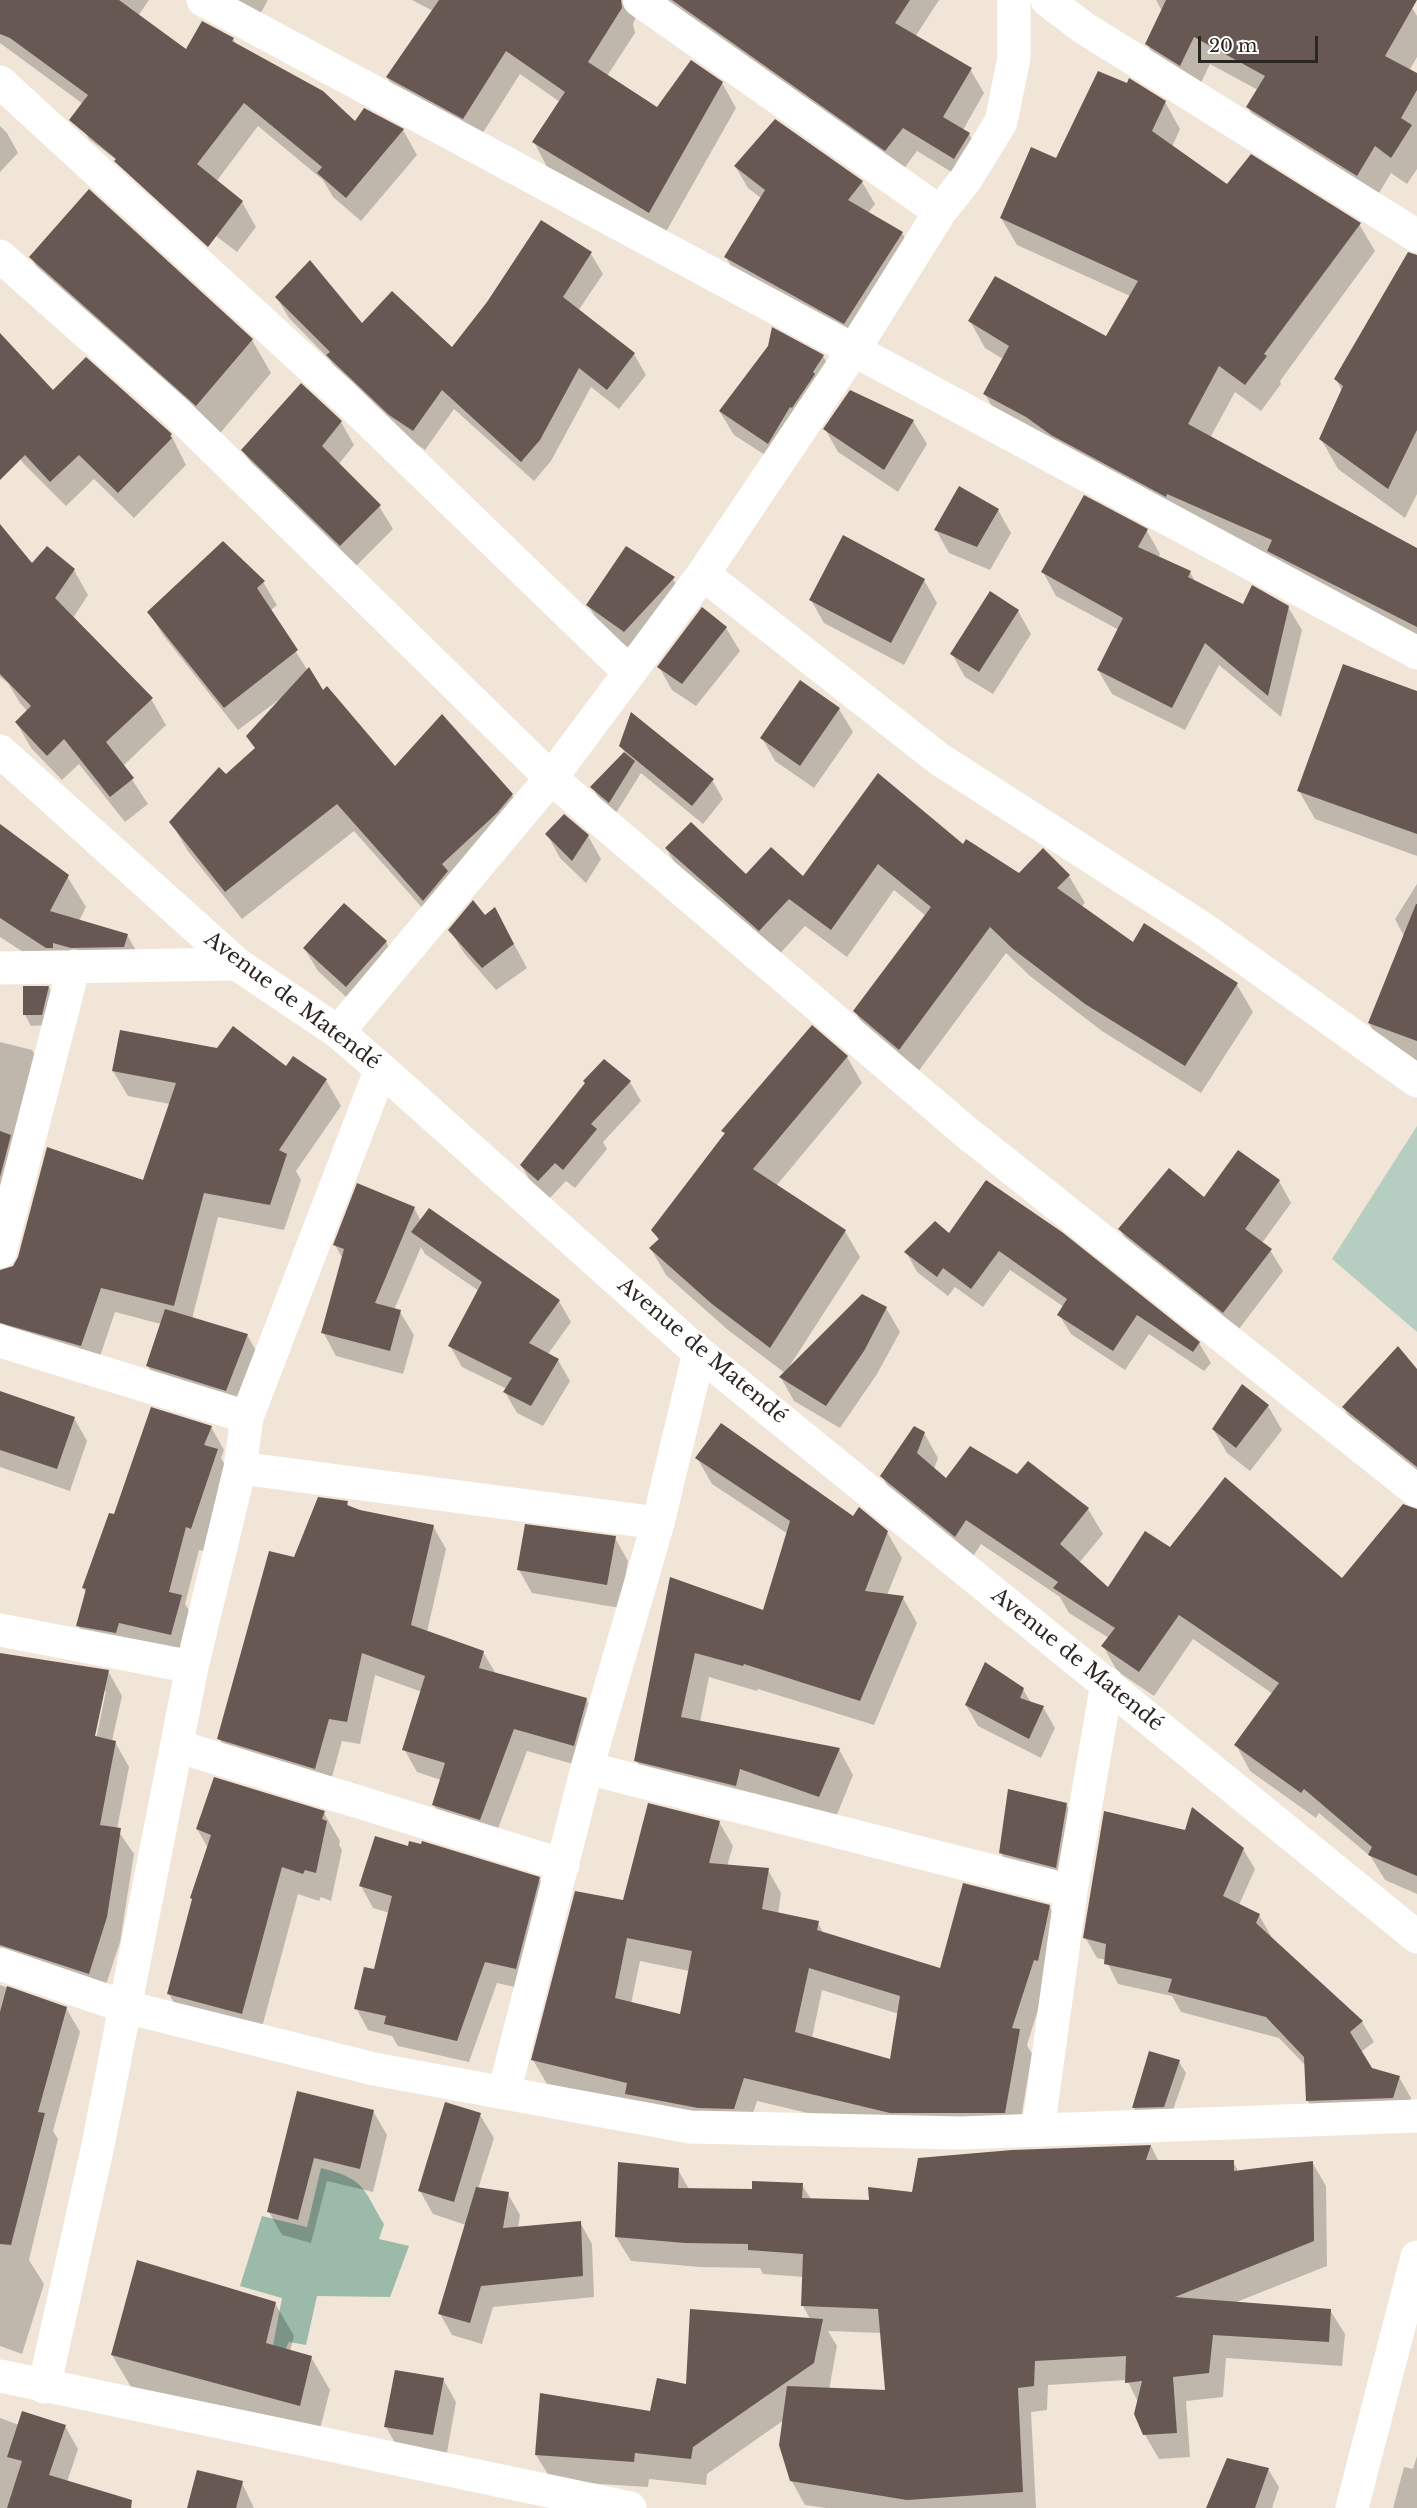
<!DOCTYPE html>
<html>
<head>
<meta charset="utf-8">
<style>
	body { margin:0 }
	#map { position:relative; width:1417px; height:2508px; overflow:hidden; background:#f1e5d7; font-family:"Libre Baskerville",serif }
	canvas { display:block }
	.scale { position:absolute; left:1198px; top:36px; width:120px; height:27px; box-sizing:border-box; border:3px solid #2b2621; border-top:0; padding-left:8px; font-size:18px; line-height:21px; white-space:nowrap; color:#2b2621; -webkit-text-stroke:4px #fff; paint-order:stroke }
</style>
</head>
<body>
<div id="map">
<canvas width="1417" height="2508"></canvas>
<div class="scale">20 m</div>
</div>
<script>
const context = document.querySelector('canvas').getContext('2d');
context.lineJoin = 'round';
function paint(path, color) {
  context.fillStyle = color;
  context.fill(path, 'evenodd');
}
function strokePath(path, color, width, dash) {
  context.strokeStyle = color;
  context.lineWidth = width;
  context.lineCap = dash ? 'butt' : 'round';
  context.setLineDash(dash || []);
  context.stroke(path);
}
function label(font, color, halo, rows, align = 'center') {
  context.font = font + ' "Libre Baskerville",serif';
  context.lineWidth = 6;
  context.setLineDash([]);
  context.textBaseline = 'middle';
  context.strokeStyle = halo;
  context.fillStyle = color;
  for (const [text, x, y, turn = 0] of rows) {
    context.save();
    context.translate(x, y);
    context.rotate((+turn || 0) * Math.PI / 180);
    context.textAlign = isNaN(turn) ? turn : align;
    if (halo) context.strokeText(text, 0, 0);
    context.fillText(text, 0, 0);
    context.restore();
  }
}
const green = new Path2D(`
	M1417,1126V1332L1332,1259Z`);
const forest = new Path2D(`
	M321,2168C365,2179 362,2187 384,2224L379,2239L409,2246L390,2297L317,2296L306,2345L289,2342L281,2358L271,2356L282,2298L240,2286L262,2216L307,2227Z`);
const shadow = new Path2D(`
	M0,0H149L138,16L187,51L233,39L236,44L355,123L403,130L417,155L361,221L333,197L323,180L258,126L216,182L242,202L256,227L237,252L89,139L75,114L83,104L0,43Z
	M230,0H268L259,16Z
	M412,0H939L915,37L970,69L984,93L963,130L969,134L983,158L968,182L917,151L900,174L637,14L633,24L635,33L607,76L658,109L691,62L722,83L736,108L663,237L547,167L534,142L560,102L520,74L477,142L401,101L387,77L433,11Z
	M1156,0H1399L1413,9L1417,16V57L1409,71L1417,75V169L1407,184L1391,173L1373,203L1264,135L1248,107L1258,90L1210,64L1196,93L1163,72L1147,44L1162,11Z
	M1165,102L1180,129L1172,147L1228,186L1359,224L1375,251L1280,381L1281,384L1261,411L1235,392L1210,438L1417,550V642L1000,421L985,394L1003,359L985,348L970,321L1106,338L1130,296L1017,245L1001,218L1056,159Z
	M0,126L7,133L18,153L0,172Z
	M735,166L862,182L875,204L868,213L902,233L915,255L857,345L738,279L726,257L761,198L748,188Z
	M89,191L252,340L271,373L216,438L50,290L31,257Z
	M591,254L603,274L578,311L634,354L646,375L619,409L591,387L551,461L534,481L454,409L425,450L403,435L340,376L330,360L289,318L277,298L362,325L452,349Z
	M1408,254L1417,255V494L1405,518L1338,469L1321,439L1342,391L1336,379Z
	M0,335L53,393L171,435L186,465L134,518L94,479L66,506L23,463L8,437L0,429Z
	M823,356L836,380L782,466L734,435L720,412Z
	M913,421L927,444L898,492L838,452L825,429Z
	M341,422L354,445L338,465L379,506L393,529L354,568L257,473L243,450Z
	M998,510L1011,533L990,570L949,553L936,530Z
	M0,526L32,566L74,570L88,595L73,618L151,699L166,725L123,766L148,804L125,822L79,764L62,780L31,748L16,722L28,712L20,703L8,683L0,677Z
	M1147,531L1160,554L1158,558L1190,572L1196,583L1244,606L1288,607L1302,630L1281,717L1219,665L1185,730L1112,694L1098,670L1119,630L1056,596L1043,572Z
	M673,579L687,602L638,655L602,628L588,605Z
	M924,580L937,603L904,665L824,623L811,600Z
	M263,582L277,605L270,611L308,671L323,692L395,768L512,795L528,823L440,928L354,831L242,919L187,850L171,822L256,749L248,736L284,696L238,730L163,635L149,612Z
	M702,609L726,628L740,651L696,706L672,690L659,667Z
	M1018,611L1031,634L993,694L965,677L952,654Z
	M801,682L839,709L853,732L814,788L775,761L762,738Z
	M1417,692V856L1315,819L1299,791Z
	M621,746L712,780L723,799L703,824L641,773L616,813L599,798L592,787L625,753Z
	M0,828L67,876L86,907L79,921L127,935L145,966L65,979L0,937Z
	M547,834L588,836L601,859L586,883L560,858Z
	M963,846L1020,875L1069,876L1085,903L1081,907L1133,944L1145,926L1237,985L1253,1012L1201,1093L1102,1031L1030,976L1006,953L915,1076L871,1039L855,1011L926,916L894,890L847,957L805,926L776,958L682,876L666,848L746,876L803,878Z
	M1417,884V1068L1386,1051L1369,1023L1404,936L1395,919Z
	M485,917L508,933L527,968L496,990L464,953L450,930Z
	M386,942L399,966L359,1009L318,971L304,948Z
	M49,987L55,999L48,1025L31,1026L25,1015Z
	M0,1042L32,1050L44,1071L0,1243Z
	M847,1057L862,1083L776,1186L845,1231L860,1257L789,1367L862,1296L886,1308L900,1332L877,1374L840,1428L794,1401L781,1378L785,1373L728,1330L666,1275L651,1249L659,1241L653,1230L726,1135L723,1131Z
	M294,1058L326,1080L341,1106L296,1171L301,1180L284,1230L218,1217L192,1319L247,1335L261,1359L239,1413L161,1390L148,1366L161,1324L115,1312L95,1371L18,1348L4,1323L144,1182L170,1104L128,1096L113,1071L287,1068Z
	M630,1082L641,1101L603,1142L607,1149L575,1188L566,1181L549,1199L532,1184L521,1165Z
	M1279,1181L1291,1203L1262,1243L1270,1250L1283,1271L1236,1333L1132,1251L1120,1229L1204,1199Z
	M414,1208L421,1221L559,1301L571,1322L548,1354L558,1360L570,1381L543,1426L517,1413L505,1392L507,1389L462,1367L450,1346L479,1291L425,1254L421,1247L394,1310L400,1312L414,1335L403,1374L336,1356L323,1332L343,1259L335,1245Z
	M1061,1233L1199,1343L1211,1363L1204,1371L1149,1334L1125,1370L1071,1334L1059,1315L1064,1307L1010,1270L983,1307L955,1287L948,1296L917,1272L906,1252L950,1236Z
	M1417,1372V1478L1356,1429L1344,1408Z
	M1242,1386L1268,1406L1282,1430L1250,1471L1227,1453L1213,1429Z
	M0,1393L74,1418L87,1441L70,1491L0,1467Z
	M211,1427L224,1450L221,1458L230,1474L204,1551L199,1550L185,1604L194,1619L184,1657L91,1649L78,1625L87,1594L83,1588L115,1516Z
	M924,1433L938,1458L934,1469L946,1480L1017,1476L1088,1509L1103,1534L1079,1563L1108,1590L1170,1549L1342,1580L1417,1511V1894L1385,1880L1371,1857L1319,1813L1316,1818L1250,1771L1236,1745L1273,1694L1193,1639L1154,1696L1117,1671L1103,1646L1109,1638L1069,1613L1060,1597L981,1544L970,1561L896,1501L882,1476Z
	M697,1458L887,1532L902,1558L887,1595L903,1598L917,1623L874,1725L758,1689L757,1691L709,1677L700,1722L839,1749L853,1775L834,1822L754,1793L750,1811L651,1786L636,1760L671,1579L764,1612L788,1534L712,1484Z
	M347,1503L350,1508L360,1512L433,1526L446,1549L427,1632L483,1652L496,1674L586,1699L600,1722L587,1768L527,1751L493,1842L447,1828L434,1805L441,1780L417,1772L404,1749L422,1692L375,1675L360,1744L342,1741L328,1791L232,1761L219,1738L295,1559Z
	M615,1538L628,1561L620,1608L532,1593L519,1570Z
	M0,1655L108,1671L122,1696L112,1741L115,1742L129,1767L117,1829L134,1854L120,1942L102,1997L0,1976ZM103,1691H106L95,1744L92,1743Z
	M1023,1689L1031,1703L1043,1707L1055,1728L1041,1758L978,1726L966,1705Z
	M1066,1804L1080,1828L1069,1890L1014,1876L1001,1853Z
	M324,1813L340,1841L339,1845L342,1850L331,1901L321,1897L319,1901L298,1894L258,2042L185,2022L169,1994L208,1848L197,1829Z
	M719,1822L733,1846L727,1866L768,1870L781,1893L778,1914L818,1923L824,1934L942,1970L1049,1906L1063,1930L1027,2045L1032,2054L1018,2136H905L757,2101L747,2132L547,2084L533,2060L624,1902ZM640,1961L689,1971L681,2016L631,2004ZM822,1990L899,2014L892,2061L812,2038Z
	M409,1848L539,1879L551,1900L528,1990L497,1983L469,2062L398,2046L392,2036L368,2030L356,2008L375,1971L390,1913L373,1908L361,1886Z
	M1243,1849L1255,1869L1239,1905L1259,1915L1271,1936L1270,1938L1362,2022L1374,2042L1361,2052L1371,2069L1399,2077L1411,2098L1405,2118L1319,2121L1308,2101L1306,2066L1279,2038L1181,2012L1172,1996L1118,1984L1106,1960L1097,1958L1085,1937Z
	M0,1985L66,2008L80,2032L53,2131L58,2139L29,2260L44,2284L22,2354L0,2346Z
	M1179,2062L1186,2073L1170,2118L1140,2119L1134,2108Z
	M298,2093L373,2111L387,2135L373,2192L327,2181L311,2243L282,2235L269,2212Z
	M480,2115L494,2138L478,2189L508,2194L520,2215L518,2228L580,2222L592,2244L594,2297L493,2307L482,2344L452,2335L440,2314L466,2225L433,2214L420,2191Z
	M1151,2146L1159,2162H1233L1239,2172L1312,2162L1326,2186L1327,2266L1234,2303L1330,2310L1345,2334L1342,2366L1226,2358L1223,2397L1186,2401L1190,2457L1159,2459L1145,2435L1138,2402L1127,2380L1048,2385L1047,2410L1031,2412L1036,2508H826L805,2505L791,2480L784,2420L707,2474L706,2485L649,2479L648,2487L552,2481L536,2455L651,2412L687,2385L810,2319L803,2306L804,2277L763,2274L760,2268L700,2267L631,2261L616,2237L678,2170L689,2189L753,2191L802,2185L811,2199L871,2202ZM828,2331L882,2333L887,2392L829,2390L837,2346Z
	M275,2303L294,2336L290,2351L311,2357L330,2390L318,2437L131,2387L112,2355Z
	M443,2379L456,2402L446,2458L399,2450L386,2427Z
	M0,2418L19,2425L65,2426L78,2449L67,2482L90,2508H0Z
	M1417,2456V2508H1393L1404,2467L1413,2469Z
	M1268,2469L1279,2487L1272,2508H1208Z
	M242,2483L254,2508H189Z`);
const building = new Path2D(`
	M0,0H119L186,49L202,21L234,38L232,41L323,91L355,121L364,108L404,129L346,198L317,173L322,167L244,103L197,164L243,201L208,247L114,161L116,159L69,120L88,95L10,38L0,34Z
	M439,0H621L622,8L588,62L657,107L691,60L723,82L649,213L532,142L565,92L506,51L463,119L386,77Z
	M672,0H910L895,23L972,68L943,117L970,133L954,159L903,128L885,151Z
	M1166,0H1417L1385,56L1417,73V90L1401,118L1412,125L1391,158L1375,146L1357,176L1246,107L1265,76L1194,37L1180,66L1145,44Z
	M1098,71L1127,83L1129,78L1166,101L1152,131L1227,184L1251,154L1361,223L1264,354L1267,356L1245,385L1219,366L1188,424L1417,548V627L1267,551L1272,540L1167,494L1166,497L1051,435L1026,417L983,394L1009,346L968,321L995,276L1106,336L1138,281L1000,218L1031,147L1056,158Z
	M775,119L863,181L848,200L903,232L844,324L724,257L765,190L734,166Z
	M89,189L253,339L196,406L29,257Z
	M541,220L592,252L563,297L635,353L607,390L579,368L540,440L521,462L442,390L413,431L389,415L326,355L330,352L275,297L310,260L362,323L392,291L452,347L487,302Z
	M1408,252L1417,255V430L1388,489L1319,439L1343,386L1334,379Z
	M772,327L824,355L813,372L815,374L792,408L790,407L768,444L719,411L768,346Z
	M0,333L53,390L86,357L162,425L172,434L170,436L172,438L118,493L79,455L50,482L25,455L0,480Z
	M301,383L342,421L322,446L381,505L340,546L241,450Z
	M850,390L914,420L884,470L823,429Z
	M959,486L999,509L977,547L934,530Z
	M1084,495L1148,529L1138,547L1191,571L1188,577L1243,604L1252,585L1289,606L1268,696L1205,643L1172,708L1097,670L1123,618L1041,572Z
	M0,524L32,563L47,546L75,569L55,598L153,698L106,742L134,778L110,797L64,739L47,756L15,722L31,706L0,674Z
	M843,535L925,579L891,643L809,600Z
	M223,541L265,581L257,588L298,650L224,708L147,612Z
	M626,546L675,577L624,632L586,605Z
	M990,591L1019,610L979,672L950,654Z
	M702,607L727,627L682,684L657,667Z
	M1343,664L1417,691V834L1297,791Z
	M309,667L323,690L327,686L395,766L442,714L513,794L497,813L442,864L448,871L423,901L337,804L225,892L169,822L219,767L226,774L255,748L246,736Z
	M800,680L840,708L800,766L760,738Z
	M631,712L714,779L692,806L619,746Z
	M624,752L635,761L609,803L590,787Z
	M878,773L963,844L966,839L1019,873L1043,848L1070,875L1057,888L1133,942L1144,923L1238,983L1185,1066L1085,1004L1013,949L990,927L899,1050L853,1011L931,907L878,864L831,930L789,899L759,931L665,848L691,822L746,874L771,847L803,876Z
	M564,814L589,835L572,861L545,834Z
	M0,824L69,875L50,911L128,934L124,947L71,948L53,943V948H46L0,918Z
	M473,900L485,915L495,907L514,944L482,968L448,930Z
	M344,903L387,941L346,987L303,948Z
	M1416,904H1417V1041L1368,1023Z
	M23,986H49L42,1015H23Z
	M812,1025L848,1056L753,1169L846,1230L770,1348L712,1304L649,1248L659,1239L651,1230L725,1133L721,1131Z
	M233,1026L286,1066L293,1056L327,1079L279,1150L287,1154L270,1205L204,1193L174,1306L101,1288L81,1346L0,1323V1270L13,1266L18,1257L47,1147L143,1180L176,1083L112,1071L120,1030L217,1048Z
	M604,1059L631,1081L591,1124L597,1129L563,1170L555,1163L538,1181L520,1165L585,1083L583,1081Z
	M0,1131L11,1135L0,1177Z
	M1238,1150L1280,1180L1245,1229L1272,1249L1223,1313L1118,1229L1169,1168L1204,1197Z
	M986,1180L1062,1232L1200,1342L1193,1352L1137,1315L1113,1351L1057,1315L1067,1299L999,1251L971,1289L943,1268L937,1277L904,1252L935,1221L949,1233Z
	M357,1183L415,1207L375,1303L401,1310L390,1351L321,1333L344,1249L333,1245Z
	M429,1208L560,1300L529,1343L559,1359L531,1406L503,1392L512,1378L448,1346L482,1282L411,1232Z
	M862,1294L887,1307L864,1351L826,1406L779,1377Z
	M165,1309L248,1334L226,1391L146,1366Z
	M1398,1346L1417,1369V1467L1342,1407Z
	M1242,1384L1269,1405L1236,1448L1212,1429Z
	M0,1391L75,1417L57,1469L0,1450Z
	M151,1407L212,1426L204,1445L218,1449L191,1529L186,1527L169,1592L182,1595L171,1635L119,1623L116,1633L76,1626L86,1589L82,1588L109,1513L114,1514Z
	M721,1423L853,1516L859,1507L888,1531L865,1591L904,1596L860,1701L744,1664L743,1666L695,1653L681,1717L840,1748L819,1797L740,1769L736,1786L634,1761L670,1577L763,1610L790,1521L695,1458Z
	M914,1426L925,1432L917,1453L946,1478L970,1446L1017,1474L1028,1461L1089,1508L1060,1544L1108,1587L1145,1531L1170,1547L1225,1477L1342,1578L1403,1504L1417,1509V1876L1368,1855L1372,1847L1304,1789L1301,1793L1234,1745L1279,1683L1179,1615L1139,1672L1101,1646L1115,1628L1053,1588L1058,1582L966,1520L955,1537L880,1476Z
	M318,1497L348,1501L347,1505L360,1510L434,1525L411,1625L484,1651L479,1668L587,1698L574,1746L514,1729L480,1820L432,1805L445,1763L402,1750L425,1676L362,1653L347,1722L329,1719L315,1769L217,1739L269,1551L294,1557Z
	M525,1524L616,1536L607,1585L517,1570Z
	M0,1653L109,1670L95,1736L116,1741L100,1825L121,1828L107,1917L89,1974L0,1945Z
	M985,1662L1024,1688L1020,1698L1044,1706L1029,1739L965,1705Z
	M214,1777L325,1811L322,1819L327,1821L316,1873L305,1870L303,1874L282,1867L242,2014L167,1994L192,1899L190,1898L211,1835L196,1829Z
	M1008,1789L1067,1803L1056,1868L999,1853Z
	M648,1803L720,1821L709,1863L769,1868L762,1909L819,1921L817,1930L940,1968L963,1883L1050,1905L1038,1961L1034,1960L1012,2028L1020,2029L1005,2113H890L744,2078L734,2109L698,2108L625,2094L627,2083L531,2060L575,1891L623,1900ZM627,1938L692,1951L680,2014L615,1998ZM809,1968L900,1996L890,2059L795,2032Z
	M1192,1807L1244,1848L1223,1896L1260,1914L1256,1923L1363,2021L1350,2032L1372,2068L1400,2076L1393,2098L1306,2101L1304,2057L1266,2017L1168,1992L1172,1979L1104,1964L1106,1944L1083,1938L1104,1811L1185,1830Z
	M375,1836L408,1846L409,1841L421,1844L422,1841L540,1877L516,1969L485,1962L457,2041L384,2024L386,2016L354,2009L364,1967L374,1969L392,1896L359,1886Z
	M7,1986L67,2007L38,2112L45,2113L11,2245L0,2244V2012Z
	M1149,2051L1180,2060L1164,2107L1132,2108Z
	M297,2091L374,2110L360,2169L314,2158L298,2220L267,2212Z
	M445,2102L481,2113L454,2202L418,2191Z
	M1151,2145L1146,2160H1234V2171L1313,2161L1314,2241L1175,2297L1331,2309L1329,2342L1213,2335L1209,2373L1173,2377L1177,2433L1143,2435L1134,2414L1142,2381L1125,2383L1126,2356L1035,2361L1034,2386L1018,2388L1023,2492L907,2500L790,2481L779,2445L787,2386L885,2390L878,2309L801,2306L803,2254L748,2250V2244L685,2243L615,2237L618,2162L679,2168L678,2188L752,2189V2181L803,2183L802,2198L869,2200L868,2187L912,2192L918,2158L1012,2150Z
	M476,2187L509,2192L503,2228L581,2221L583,2276L481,2286L470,2323L438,2314Z
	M137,2260L276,2302L266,2343L312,2356L300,2406L111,2355Z
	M690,2309L823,2319L814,2363L693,2447L691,2459L635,2453L634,2462L535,2455L540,2393L650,2411L657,2378L686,2384Z
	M395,2370L444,2378L433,2435L384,2427Z
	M22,2411L66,2425L49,2475L132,2500L131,2508H7L22,2461L7,2457Z
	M1227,2458L1269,2468L1255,2508H1206Z
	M197,2470L243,2481L236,2508H187Z`);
const minor = new Path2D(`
	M203,0L1417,653
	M639,0L940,212
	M1047,0L1084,28L1417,236
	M0,82L344,397L629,672
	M0,256L175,411L551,778L966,1132L1417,1491
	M703,574L939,759L1202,928L1417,1081
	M0,751L237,964L338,1032L381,1069L699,1353L1417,1937
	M0,968L237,964
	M338,1032L551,778L703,574L853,351L940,212L966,179L1001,122L1014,58V0
	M0,1252L74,966
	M0,1341L247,1417
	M240,1468L658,1523
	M0,1630L192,1667
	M177,1746L563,1865
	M587,1768L1071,1891
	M0,1964L126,2007L374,2069L690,2127L961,2133L1417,2116
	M504,2092L587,1768L658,1523L699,1353
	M1038,2130L1071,1891L1107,1683
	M0,2376L630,2508
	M44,2387L97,2150L192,1667L240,1468L247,1417L381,1069`);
const secondary = new Path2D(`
	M1352,2508L1417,2257`);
const streetNames = [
	["Avenue de Matendé",292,1001,37],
	["Avenue de Matendé",702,1351,40],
	["Avenue de Matendé",1077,1660,39]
];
paint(green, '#b6cec1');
paint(forest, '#9bbaa9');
paint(shadow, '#0003');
paint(building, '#685853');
strokePath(minor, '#fff', 33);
strokePath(secondary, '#fff', 33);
label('21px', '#2b2621', '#fff', streetNames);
</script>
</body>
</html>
